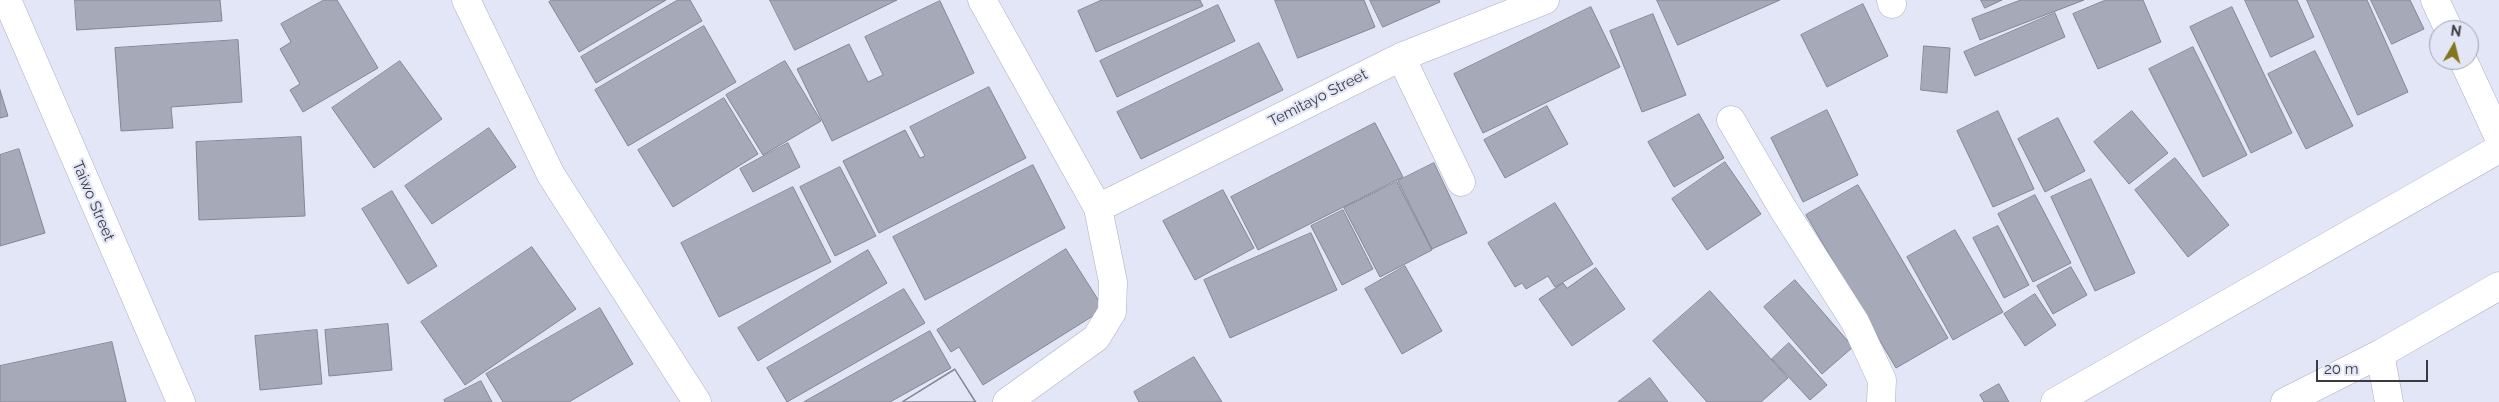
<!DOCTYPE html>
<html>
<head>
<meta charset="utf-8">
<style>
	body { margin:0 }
	#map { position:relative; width:2499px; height:402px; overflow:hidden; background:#e3e6f6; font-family:Raleway,sans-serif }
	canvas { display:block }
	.north { position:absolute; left:2429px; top:20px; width:50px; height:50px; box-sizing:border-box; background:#e3e6f6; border:1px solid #a0a2ae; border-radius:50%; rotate:8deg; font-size:14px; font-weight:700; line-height:20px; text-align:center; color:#3b3c42 }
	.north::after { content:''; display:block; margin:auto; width:18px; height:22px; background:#82771c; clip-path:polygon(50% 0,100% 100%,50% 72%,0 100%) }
	.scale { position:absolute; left:2316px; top:360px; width:112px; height:22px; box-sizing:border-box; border:2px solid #3b3c42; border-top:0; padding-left:6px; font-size:15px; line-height:18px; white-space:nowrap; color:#3b3c42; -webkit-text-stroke:4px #e3e6f6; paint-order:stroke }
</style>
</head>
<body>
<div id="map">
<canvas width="2499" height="402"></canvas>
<div class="north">N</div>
<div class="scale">20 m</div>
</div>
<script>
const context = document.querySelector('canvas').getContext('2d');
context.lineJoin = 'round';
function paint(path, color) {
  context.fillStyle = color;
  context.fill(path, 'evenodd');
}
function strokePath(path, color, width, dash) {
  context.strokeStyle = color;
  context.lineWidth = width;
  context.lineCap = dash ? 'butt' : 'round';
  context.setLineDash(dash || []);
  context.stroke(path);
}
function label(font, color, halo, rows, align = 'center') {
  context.font = font + ' Raleway,sans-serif';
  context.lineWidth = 4.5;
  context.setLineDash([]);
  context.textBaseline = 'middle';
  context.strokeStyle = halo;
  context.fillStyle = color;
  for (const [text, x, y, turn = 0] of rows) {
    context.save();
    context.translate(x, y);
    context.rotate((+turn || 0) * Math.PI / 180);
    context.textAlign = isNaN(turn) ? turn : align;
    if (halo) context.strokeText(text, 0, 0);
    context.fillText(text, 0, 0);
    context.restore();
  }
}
const building = new Path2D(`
	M75,0H220L222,21L77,30Z
	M324,0H337L378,68L303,112L290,90L300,84L280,49L291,42L281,24Z
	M552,0H666L579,52L549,2Z
	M678,0H690L702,21L596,83L581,57Z
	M770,0H897L795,50Z
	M1102,0H1200L1203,6L1096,52L1078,11Z
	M1275,0H1364L1375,27L1298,58Z
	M1370,0H1439L1440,2L1383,27Z
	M1657,0H1780L1678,45Z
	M1981,0H2002L1985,8Z
	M2021,0H2084L1980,40L1972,19Z
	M2106,0H2143L2161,42L2098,69L2073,14Z
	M2245,0H2297L2314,37L2271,57Z
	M2307,0H2367L2408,92L2358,115Z
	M2371,0H2410L2424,29L2392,44Z
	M940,1L974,73L832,141L797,69L849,44L868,82L883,75L865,37Z
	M1863,4L1888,56L1827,87L1801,35Z
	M1218,5L1235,41L1117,97L1100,61Z
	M1591,7L1620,67L1483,133L1454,74Z
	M2232,7L2292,133L2251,153L2190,27Z
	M2055,13L2065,37L1975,76L1964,52Z
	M1653,14L1686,95L1642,112L1610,31Z
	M704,26L736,82L628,146L595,90Z
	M238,40L242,102L171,107L173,128L121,131L115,48Z
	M1259,43L1283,90L1141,159L1117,112Z
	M1924,46L1950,48L1947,93L1921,90Z
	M2193,47L2247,155L2203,177L2149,69Z
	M2315,51L2353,126L2306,149L2268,74Z
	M400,61L442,119L374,168L332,108Z
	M785,61L821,121L763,155L726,95Z
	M989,87L1026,158L879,233L843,161L905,130L920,158L925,156L910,127Z
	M0,90L8,116L0,118Z
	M724,98L758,154L673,207L638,150Z
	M1547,106L1568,144L1505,178L1484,140Z
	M1827,110L1858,175L1803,202L1771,138Z
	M1998,111L2034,189L1993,207L1957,131Z
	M2132,111L2168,153L2129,184L2094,142Z
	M1699,114L1724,158L1674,187L1648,142Z
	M2058,118L2085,171L2045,192L2018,139Z
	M1375,123L1403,177L1258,250L1231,197Z
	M489,128L516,167L432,224L405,186Z
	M301,137L305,216L199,220L196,142Z
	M788,143L800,167L753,192L740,169Z
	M19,149L45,233L0,246V155Z
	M2175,158L2229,225L2188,257L2135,190Z
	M1725,162L1761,214L1707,250L1672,199Z
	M1434,163L1467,233L1432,249L1398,181Z
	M1033,165L1065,228L925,300L893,237Z
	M840,167L876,236L835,256L800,187Z
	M2091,179L2135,273L2095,291L2051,197Z
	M1397,182L1432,250L1380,277L1344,208Z
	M1858,185L1948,338L1896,368L1806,215Z
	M793,187L831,262L719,317L681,243Z
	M1223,190L1254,248L1195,280L1163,221Z
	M392,191L437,266L408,284L362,209Z
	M2035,195L2071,263L2033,282L1998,214Z
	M1555,203L1593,264L1555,287L1548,276L1526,289L1522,283L1515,287L1488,243Z
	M1343,210L1373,269L1342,285L1311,226Z
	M1998,226L2029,285L2004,298L1973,238Z
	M1955,230L2003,312L1953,340L1907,257Z
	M1311,233L1337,290L1230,338L1204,280Z
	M532,247L576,309L465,385L421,322Z
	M1066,249L1104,309L983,385L959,347L951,352L937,330Z
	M868,250L887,283L758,361L738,328Z
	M1405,266L1442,331L1402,354L1365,289Z
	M2071,267L2087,295L2053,314L2037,286Z
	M1596,268L1625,309L1572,346L1539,299L1563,283L1567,288Z
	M1795,280L1853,347L1822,374L1764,307Z
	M904,289L925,323L787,402L767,368Z
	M1710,291L1788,378L1761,402H1707L1653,341Z
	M2035,294L2056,325L2025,346L2004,314Z
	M600,308L633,364L569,402H503L486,374Z
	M388,324L392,370L329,376L325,330Z
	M317,330L322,384L260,390L255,336Z
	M930,331L951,368L890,402H804Z
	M112,342L126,402H0V366Z
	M1789,343L1827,385L1810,400L1772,359Z
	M1194,357L1222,402H1139L1134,392Z
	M955,369L976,402H902Z
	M955,370L975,402H903Z
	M1650,378L1668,402H1618Z
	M481,381L492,402H445L444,400Z
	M1999,384L2009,402H1984L1980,395Z`);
const minor = new Path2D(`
	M7,0L181,402
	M466,0L551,175L697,402
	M982,0L1098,208L1113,282L1112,312L1096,338L1007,402
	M1891,0L1892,4
	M2435,0L2449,30
	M1401,57L1461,182
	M2463,60L2499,138
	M1731,120L1783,209L1855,322L1882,380L1881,402
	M1098,208L1401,57L1545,0
	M2380,354L2389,402
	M2055,402L2499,149`);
const tertiary = new Path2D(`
	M2285,402L2380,354L2499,286`);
const streetNames = [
	["Temitayo Street",1318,98,-27],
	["Taiwo Street",93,201,67]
];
paint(building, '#a6a9b7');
strokePath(building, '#838694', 1);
strokePath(minor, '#acafbe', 29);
strokePath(tertiary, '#acafbe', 29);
strokePath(minor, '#fff', 28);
strokePath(tertiary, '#fff', 28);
label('15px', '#3b3c42', '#e3e6f6', streetNames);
</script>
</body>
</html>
